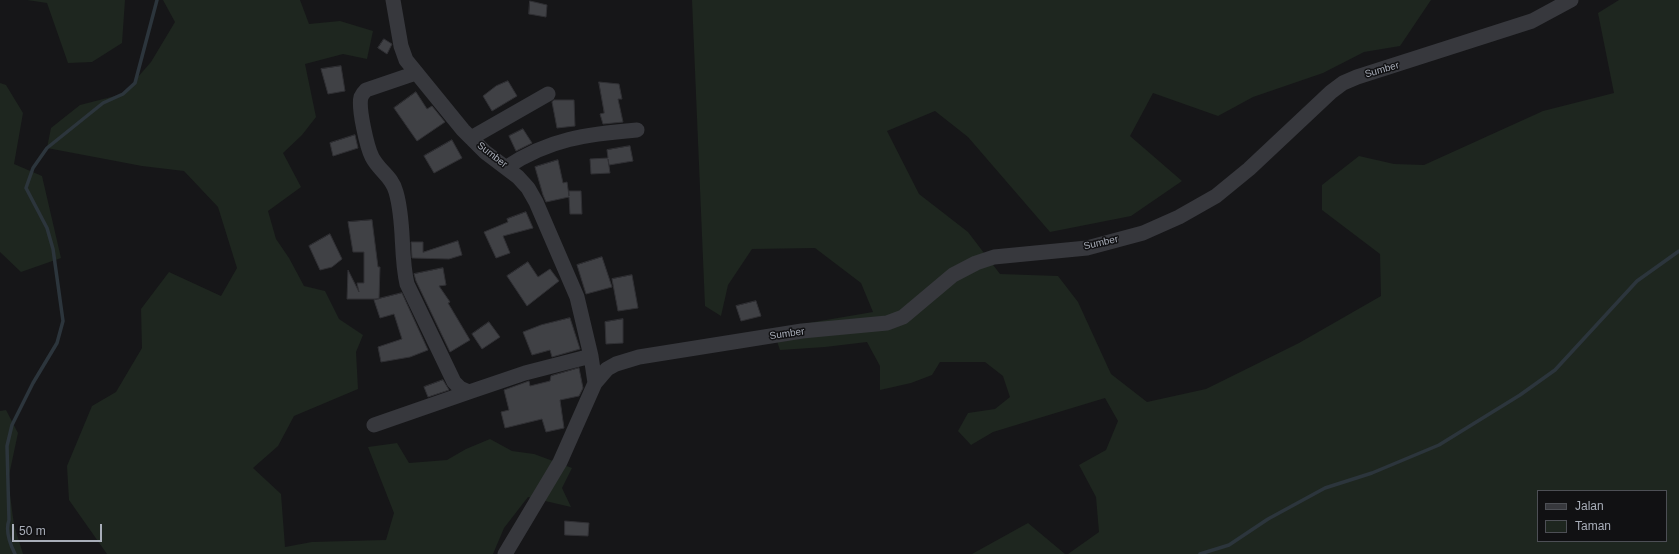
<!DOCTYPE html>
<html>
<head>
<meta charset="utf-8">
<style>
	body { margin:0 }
	#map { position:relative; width:1679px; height:554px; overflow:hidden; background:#161618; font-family:Helvetica,sans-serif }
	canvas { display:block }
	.legend { position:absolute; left:1537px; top:490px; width:130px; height:52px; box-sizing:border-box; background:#111113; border:1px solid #4d4f55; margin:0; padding:5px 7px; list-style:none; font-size:12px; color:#a8adb8 }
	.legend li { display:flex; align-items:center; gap:8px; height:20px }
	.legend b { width:20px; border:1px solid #4d4f55 }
	.scale { position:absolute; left:12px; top:524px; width:90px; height:18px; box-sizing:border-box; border:2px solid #a8adb8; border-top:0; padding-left:5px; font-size:12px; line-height:14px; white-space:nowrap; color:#a8adb8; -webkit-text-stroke:3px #111113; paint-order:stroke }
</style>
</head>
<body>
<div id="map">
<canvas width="1679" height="554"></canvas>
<ul class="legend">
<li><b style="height:5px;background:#37383d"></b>Jalan</li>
<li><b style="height:11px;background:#1e261f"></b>Taman</li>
</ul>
<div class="scale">50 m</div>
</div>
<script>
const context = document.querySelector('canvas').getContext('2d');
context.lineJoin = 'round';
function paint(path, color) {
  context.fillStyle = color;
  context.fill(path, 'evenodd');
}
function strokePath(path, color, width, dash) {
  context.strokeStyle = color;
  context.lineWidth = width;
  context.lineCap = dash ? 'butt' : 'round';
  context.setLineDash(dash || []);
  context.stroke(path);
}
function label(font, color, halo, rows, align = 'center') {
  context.font = font + ' Helvetica,sans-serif';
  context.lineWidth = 3;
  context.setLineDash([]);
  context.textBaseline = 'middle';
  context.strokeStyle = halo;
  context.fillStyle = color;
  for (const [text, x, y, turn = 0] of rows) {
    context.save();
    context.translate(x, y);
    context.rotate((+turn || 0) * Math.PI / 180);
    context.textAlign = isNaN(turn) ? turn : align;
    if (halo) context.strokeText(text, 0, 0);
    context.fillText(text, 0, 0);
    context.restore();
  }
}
const green = new Path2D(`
	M27,0H125L122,43L92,62L68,63L47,3Z
	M163,0H300L309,24L340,21L373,31L367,59L343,54L305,64L316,117L302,135L283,153L301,187L268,211L276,239L289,258L304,286L325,291L339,319L363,335L356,352L358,389L294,416L278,446L253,468L281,494L285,547L312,542L386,540L394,513L368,447L397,443L409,463L447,460L466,449L490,439L512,451L534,454L572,468L562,488L571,507L528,497L504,528L493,554H107L69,500L67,466L92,406L116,392L142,348L141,309L169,272L221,296L237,268L218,207L184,171L142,166L47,148L51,128L80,105L123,94L151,62L175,22Z
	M692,0H1431L1400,46L1364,52L1323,73L1253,97L1218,116L1153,93L1130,136L1182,181L1131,216L1050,232L968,137L935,111L887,131L919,194L968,232L1000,274L1058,276L1078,302L1111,374L1147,402L1206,389L1299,343L1381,296L1380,254L1322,210V185L1359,156L1394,164L1424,165L1543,111L1614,93L1598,13L1619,0H1679V554H1068L1099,532L1096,497L1079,465L1106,450L1118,421L1105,398L993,432L971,445L958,431L968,413L995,409L1010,397L1003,376L985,362H940L932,375L911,383L880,390V366L867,342L825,347L780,350L773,329L873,312L861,283L815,248L752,249L728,285L721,316L705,306ZM1538,491H1666V541H1538Z
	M0,83L6,85L23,113L14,164L42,176L61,258L21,272L0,252Z
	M6,410L18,433L8,480L14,525L23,554H0V411Z
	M1028,523L1065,554H972Z`);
const stream = new Path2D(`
	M15,554C10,544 5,531 9,520L7,446L12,425L33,383L57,343L63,321L53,249L47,228L26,188L33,168L47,148L103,103L123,94L135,83L157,0
	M1200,554L1229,545L1268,519L1325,488L1372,473L1439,445L1520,395L1555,370L1637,281L1679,251`);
const building = new Path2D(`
	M530,1L547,5L546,17L529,14Z
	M384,39L392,44L387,54L378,48Z
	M341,66L345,91L328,94L321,69Z
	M508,81L517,96L492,111L483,96L496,86Z
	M599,82L619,84L622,99H618L623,122L603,124L600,114L604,113Z
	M416,92L427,109L432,106L445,122L417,141L394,108Z
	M554,100H574L575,126L557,128L552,102Z
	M523,129L532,143L516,151L509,136Z
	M355,135L358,148L333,156L330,143Z
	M452,140L462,158L434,173L424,156Z
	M630,146L633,161L609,165L608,159L610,173L591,174L590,159L608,158L607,150Z
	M558,160L563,183L567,182L569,196V191H581L582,214H570L569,197L546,202L543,195L535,167Z
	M526,212L533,228L503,236L510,253L496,258L484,232L508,222L507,219Z
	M372,220L378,267H380L379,299H347L348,270L359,292L357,283H364V252H353L348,222Z
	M330,234L342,259L332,267L320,270L309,246Z
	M458,241L462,255L449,259L412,258L411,242H423V252Z
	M602,257L612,287L586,294L577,265Z
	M528,262L538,277L550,269L559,281L527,306L507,276Z
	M443,268L446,285L439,286L450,302L448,303L470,340L450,352L416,281L414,274Z
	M632,275L638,308L618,311L612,279Z
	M402,293L428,350L410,357L381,362L378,347L402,339L394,314L380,318L374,300Z
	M756,301L761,316L741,321L736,306Z
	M570,318L580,349L552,357L550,350L532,355L523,332L541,325Z
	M623,319V343L606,344L605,322Z
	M489,322L500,337L482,349L472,334Z
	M579,368L583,388L579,396L560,400L564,428L546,432L542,419L505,428L501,412L509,410L504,390L529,381L530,386L550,381L551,376Z
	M443,380L449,390L428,397L424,387Z
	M565,521L589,523L588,536L565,535Z`);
const minor = new Path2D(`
	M393,0L401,46L406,60L463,130L485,152L518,177L528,188L536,202L577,297L591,356L595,383
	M416,73L366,90C364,92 362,95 361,97C358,108 367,147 372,157C379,171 392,176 396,192C405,223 400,254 407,284L454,382L460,388L469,392L525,373L591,356
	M471,138L548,94
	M507,167C549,139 587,134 637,130
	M374,425L469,392
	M505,554L560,462L595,383L607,369L616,364L639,357L802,331L887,323L903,317L953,275L976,263L994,257L1087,248L1143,233L1179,217L1216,196L1249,169L1331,92L1343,83L1357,77L1532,21L1571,0`);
const streetNames = [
	["Sumber",1382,70,-16],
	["Sumber",492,155,38],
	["Sumber",1101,243,-13],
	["Sumber",787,334,-8]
];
paint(green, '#1e261f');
strokePath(stream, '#2c353c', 3.5);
paint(building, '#404145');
strokePath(building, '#303034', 1);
strokePath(minor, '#37383d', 15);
label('10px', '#a8adb8', '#111113', streetNames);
</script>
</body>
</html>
